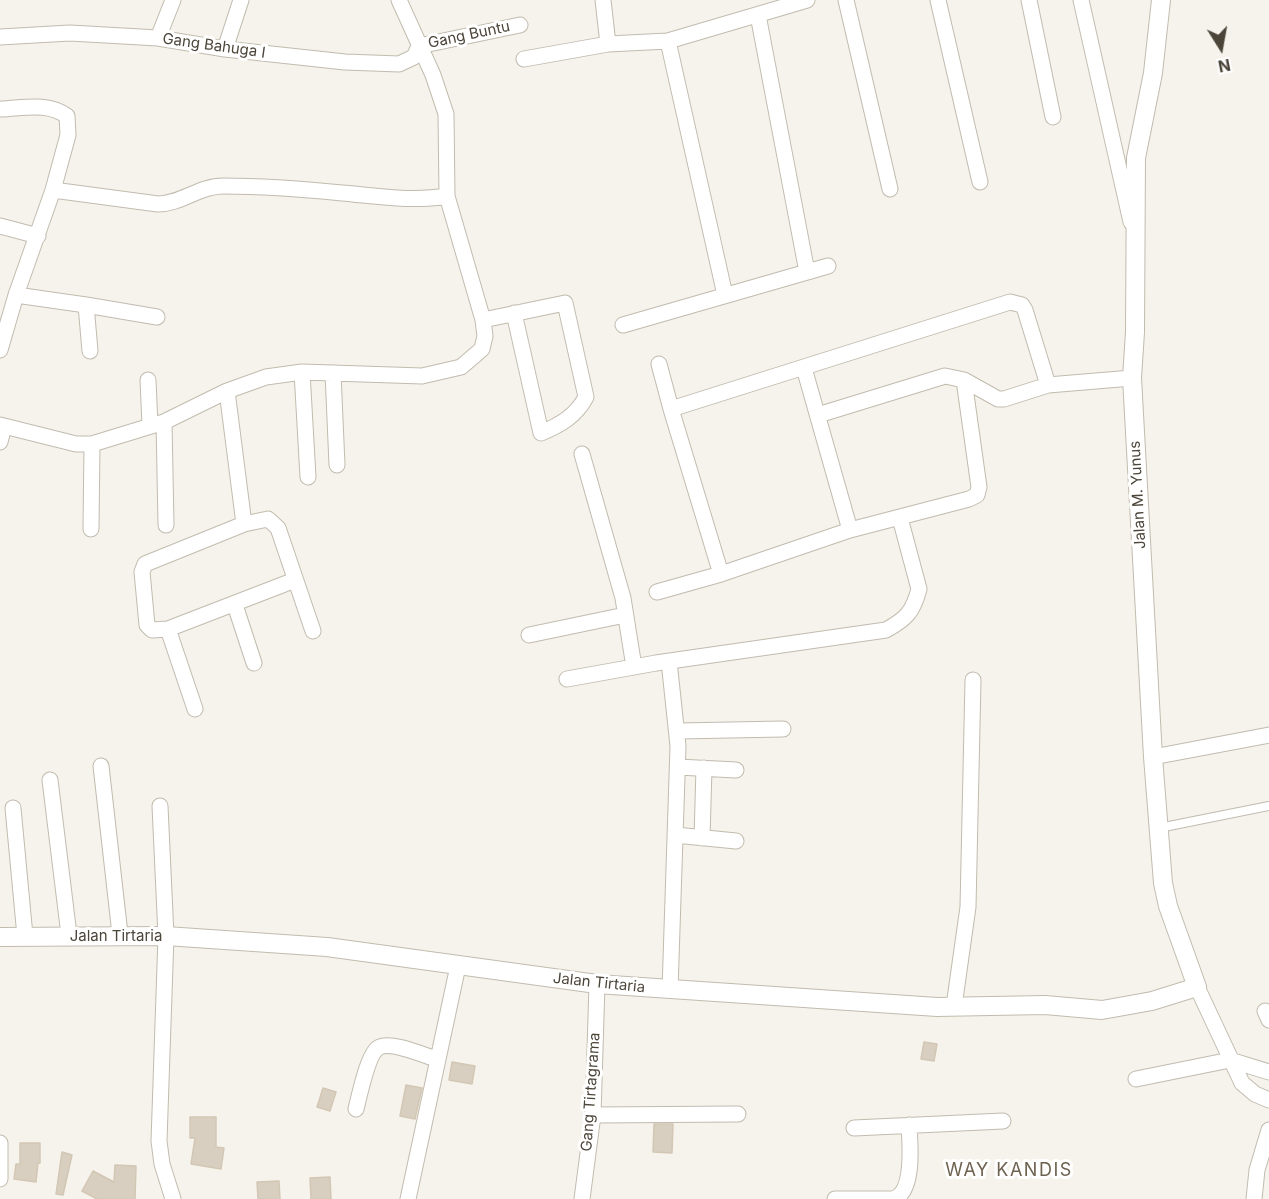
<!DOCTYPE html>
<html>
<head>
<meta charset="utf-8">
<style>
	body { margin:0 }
	#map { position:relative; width:1269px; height:1199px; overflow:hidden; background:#f6f3ec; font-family:Inter,sans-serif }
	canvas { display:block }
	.north { position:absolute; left:1191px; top:18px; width:60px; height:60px; -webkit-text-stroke:4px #fff; paint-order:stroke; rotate:169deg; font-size:16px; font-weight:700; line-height:24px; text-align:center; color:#4b4439 }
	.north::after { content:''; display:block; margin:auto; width:21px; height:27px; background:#4b4439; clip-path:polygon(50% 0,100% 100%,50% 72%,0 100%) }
</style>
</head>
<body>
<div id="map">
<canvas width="1269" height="1199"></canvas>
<div class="north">N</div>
</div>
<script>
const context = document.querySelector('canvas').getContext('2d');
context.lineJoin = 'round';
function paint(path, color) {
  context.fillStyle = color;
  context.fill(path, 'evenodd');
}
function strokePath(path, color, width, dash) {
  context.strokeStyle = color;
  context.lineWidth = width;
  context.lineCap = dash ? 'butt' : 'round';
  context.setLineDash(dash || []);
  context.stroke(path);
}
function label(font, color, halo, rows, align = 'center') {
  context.font = font + ' Inter,sans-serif';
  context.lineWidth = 6;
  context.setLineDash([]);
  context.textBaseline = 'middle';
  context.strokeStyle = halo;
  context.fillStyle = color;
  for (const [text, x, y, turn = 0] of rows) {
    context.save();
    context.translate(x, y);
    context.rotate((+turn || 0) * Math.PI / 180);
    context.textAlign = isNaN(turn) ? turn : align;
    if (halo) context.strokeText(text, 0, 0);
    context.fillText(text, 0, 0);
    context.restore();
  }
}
const building = new Path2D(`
	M924,1042L937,1044L934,1061L921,1059Z
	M452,1062L475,1066L472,1084L449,1080Z
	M406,1085L422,1088L415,1119L400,1116Z
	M323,1088L336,1092L330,1111L317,1107Z
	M190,1117H216V1147L224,1148L221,1169L191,1164L195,1138H190Z
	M654,1124H673L672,1153L653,1152Z
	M20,1143H40V1163H38L36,1182L14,1179L16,1164H20Z
	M62,1152L72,1155L63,1195L56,1194Z
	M115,1165L136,1166L135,1199H97L82,1191L93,1171L114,1182Z
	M330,1177L331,1199H311L310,1178Z
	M279,1181L280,1199H258L257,1182Z`);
const service = new Path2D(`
	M1159,828L1269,806`);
const minor = new Path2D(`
	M603,0L608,44
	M846,0L890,189
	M938,0L980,182
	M1029,0L1053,117
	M1081,0L1131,222
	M758,15L807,272
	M0,37L70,33L158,38L225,49L345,62L399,64L414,57L419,46L520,25
	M158,38L173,0
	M668,41L725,295
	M225,49L241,0
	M524,59L608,44L668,41L807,0
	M53,190L158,204C181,204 199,186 223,186C263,186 303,189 342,193C377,196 412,202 447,196
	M0,226L38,236
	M16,295L86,305L90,351
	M86,305L157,317
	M483,320L565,303L586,397C576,416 560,425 541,433L514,313
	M623,325L828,266
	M0,350L16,295L53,190L68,135L67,116C48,102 24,108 2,109
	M659,364L671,409
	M302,372L308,477
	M333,373L337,465
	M148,380L150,426
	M227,391L244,524
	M818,415L945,376L964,380L998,399H1004L1048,385L1132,378
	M164,422L166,525
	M0,425L76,444H92L164,422L227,391L266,377L302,372L422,376L461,367L482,349L485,336L483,320L447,196L446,114L433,75L399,0
	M0,442L4,426
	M582,454L623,598L634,667
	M91,529L92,444
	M850,530L969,499L977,495L979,487L964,380
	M721,574L671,409L1010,302L1022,305L1025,310L1048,385
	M295,580L168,629L152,630L147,625L142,572L145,564L244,524L268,519L278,528L313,631
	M657,592L721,574L850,530L804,368
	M235,605L254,663
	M168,629L195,709
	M529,635L625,615
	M669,661L678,746L670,990
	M567,679L656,663L886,630C906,619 913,612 919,589L900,518
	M678,731L783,729
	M1153,757L1269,735
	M101,766L120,934
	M678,767L736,770
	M50,780L69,935
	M160,806L166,936L159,1141L162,1164L173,1199
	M13,808L25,936
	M675,835L736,841
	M702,838L704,768
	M1197,987L1242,1083L1255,1094L1269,1100
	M954,1006L968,907L973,680
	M1265,1011L1269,1020
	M1136,1079L1230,1060L1269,1072
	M356,1109C359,1097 368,1054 378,1048C389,1040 423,1055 436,1059
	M593,1115L738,1114
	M854,1128L1003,1121
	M0,1143V1179
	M408,1199L458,966
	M582,1199L593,1115L597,984
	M835,1199H893
	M893,1199C915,1193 910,1143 909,1125
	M1254,1199L1257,1170L1269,1130`);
const tertiary = new Path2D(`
	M0,937L166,936L327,947L597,984L937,1007L1045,1005L1102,1010L1152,1001L1197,987L1168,906L1163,883L1153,757L1132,378L1135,332L1136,158L1153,73L1161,0`);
const streetNames = [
	["Gang Buntu",469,35,-12],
	["Gang Bahuga I",214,46,8],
	["Jalan M. Yunus",1138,495,-93],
	["Jalan Tirtaria",116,936],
	["Jalan Tirtaria",599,983,6],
	["Gang Tirtagrama",591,1092,-86]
];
const quarterNames = [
	["WAY KANDIS",1009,1171]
];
paint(building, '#d8cfc1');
strokePath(building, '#d3c7b4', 1.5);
strokePath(service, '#c2bbae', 10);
strokePath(minor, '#c2bbae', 17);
strokePath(tertiary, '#c2bbae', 20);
strokePath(service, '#fff', 8);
strokePath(minor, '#fff', 15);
strokePath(tertiary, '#fff', 18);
label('15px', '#4b4439', '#fff', streetNames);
context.letterSpacing = '1.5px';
label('18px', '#6e6250', '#fff', quarterNames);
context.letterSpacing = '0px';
</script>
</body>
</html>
